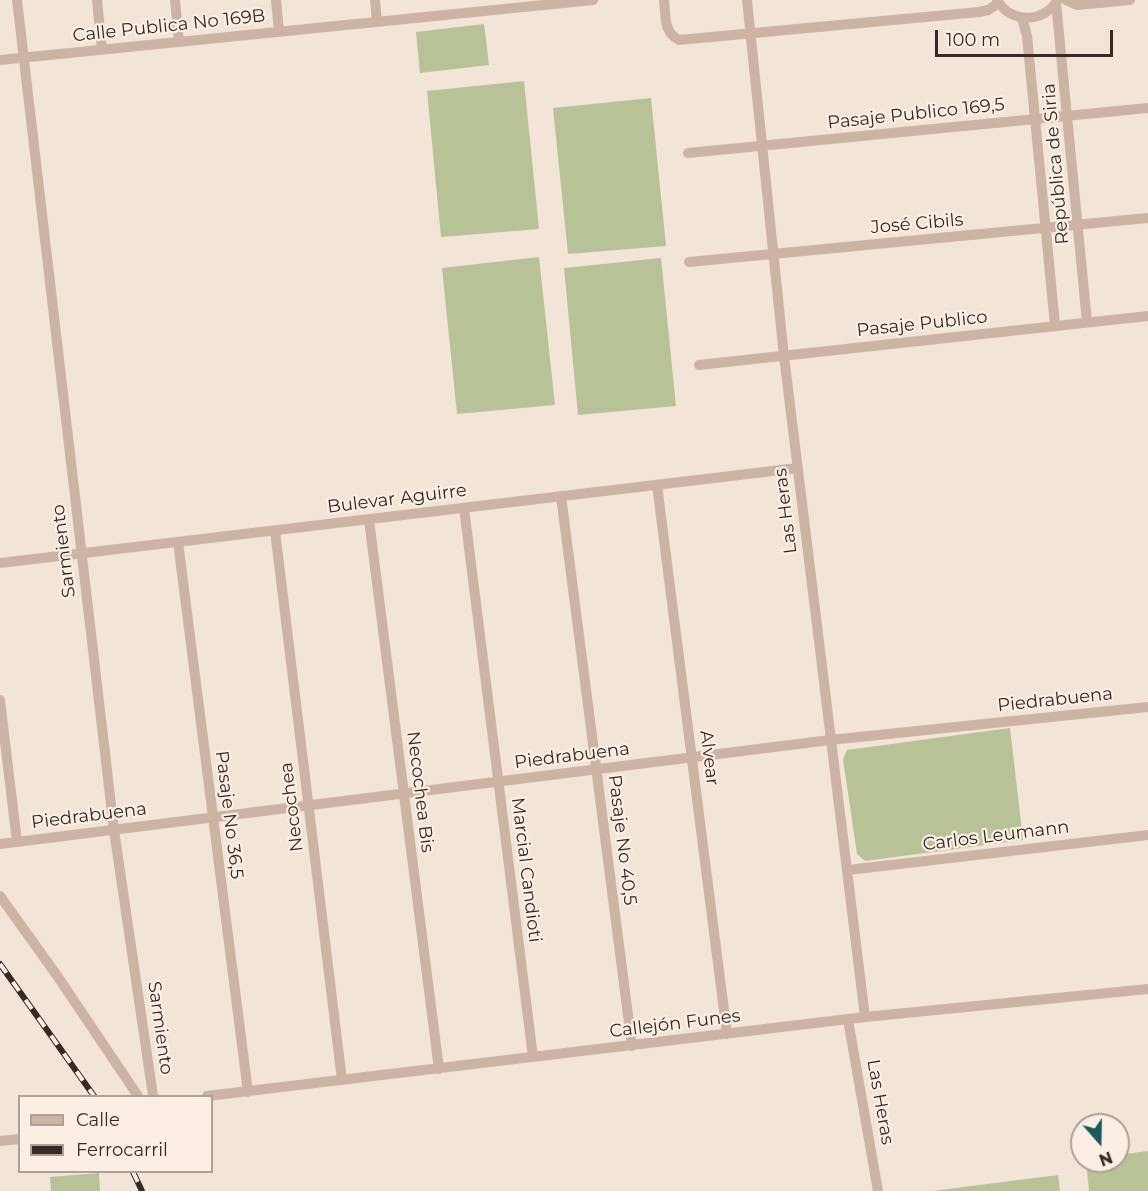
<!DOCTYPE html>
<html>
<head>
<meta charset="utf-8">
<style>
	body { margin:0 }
	#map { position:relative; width:1148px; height:1191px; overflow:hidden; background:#f3e4d8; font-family:Montserrat,sans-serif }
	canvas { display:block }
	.legend { position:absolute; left:18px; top:1095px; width:195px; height:78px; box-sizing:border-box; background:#fbefe4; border:2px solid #aca098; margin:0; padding:8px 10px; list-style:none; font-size:18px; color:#362a26 }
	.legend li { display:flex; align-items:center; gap:12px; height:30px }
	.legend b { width:30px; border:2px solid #aca098 }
	.north { position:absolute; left:1070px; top:1113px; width:60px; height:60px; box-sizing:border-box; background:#fbefe4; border:2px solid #aca098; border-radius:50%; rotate:160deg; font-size:16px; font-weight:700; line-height:24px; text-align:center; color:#362a26 }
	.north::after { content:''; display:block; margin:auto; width:21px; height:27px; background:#185b5b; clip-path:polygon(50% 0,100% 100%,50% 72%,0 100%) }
	.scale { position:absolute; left:935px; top:30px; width:178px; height:27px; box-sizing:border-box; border:3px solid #362a26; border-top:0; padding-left:8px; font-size:18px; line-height:21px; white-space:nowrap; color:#362a26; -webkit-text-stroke:4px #fbefe4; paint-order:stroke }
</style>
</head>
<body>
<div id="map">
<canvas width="1148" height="1191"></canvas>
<ul class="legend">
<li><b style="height:8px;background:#ccb3a3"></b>Calle</li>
<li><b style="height:8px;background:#362a26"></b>Ferrocarril</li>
</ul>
<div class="north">N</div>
<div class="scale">100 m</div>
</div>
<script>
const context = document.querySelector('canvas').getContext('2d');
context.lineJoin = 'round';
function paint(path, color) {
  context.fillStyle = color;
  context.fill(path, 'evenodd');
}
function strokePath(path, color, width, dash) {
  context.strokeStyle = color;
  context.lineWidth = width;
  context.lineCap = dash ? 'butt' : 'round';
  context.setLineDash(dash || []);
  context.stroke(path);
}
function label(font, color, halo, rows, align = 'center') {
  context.font = font + ' Montserrat,sans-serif';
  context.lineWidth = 4.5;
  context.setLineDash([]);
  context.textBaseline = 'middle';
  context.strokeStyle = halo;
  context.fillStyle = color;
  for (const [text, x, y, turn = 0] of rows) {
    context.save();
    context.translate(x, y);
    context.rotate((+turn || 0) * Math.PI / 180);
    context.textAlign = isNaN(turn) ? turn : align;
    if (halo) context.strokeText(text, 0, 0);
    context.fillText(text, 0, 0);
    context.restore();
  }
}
const green = new Path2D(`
	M484,24L489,65L420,73L416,32Z
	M524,81L539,229L441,237L427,91Z
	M651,98L666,246L568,254L553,108Z
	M539,257L555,405L457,414L442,268Z
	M661,258L676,406L578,415L564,268Z
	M1010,728L1023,840L865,861L857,854L843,759L847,750Z
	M1148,1151V1191H1089L1086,1161H1118V1155Z
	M99,1173L100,1191H51L50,1177Z
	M1058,1175L1060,1191H932Z`);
const minor = new Path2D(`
	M17,0L114,830L153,1096
	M97,0L102,50
	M175,0L179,42
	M276,0L279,32
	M375,0L377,22
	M664,0C666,16 663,32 679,40L979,12L988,10L999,3
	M747,0L784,356L865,1017
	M997,0C1011,24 1044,23 1058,0
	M1066,0L1077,5L1130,0
	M1056,3L1087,322
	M1022,18L1027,36L1055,325
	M0,60L593,0
	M688,153L1148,108
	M689,262L1148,218
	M699,365L1148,316
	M657,485L727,1034
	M561,496L632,1046
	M464,508L533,1057
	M369,520L439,1069
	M275,531L342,1080
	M178,542L248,1092
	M0,563L798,468
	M0,700L17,842
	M0,844L830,740L1148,707
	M848,870L1148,835
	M0,896L58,977L138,1096
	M848,1020L878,1191
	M207,1096L865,1017L1148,989
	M0,1141L20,1139`);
const rail = new Path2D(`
	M0,964L94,1096
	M133,1172L142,1191`);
const streetNames = [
	["Calle Publica No 169B",169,26,-6],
	["Pasaje Publico 169,5",916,114,-6],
	["República de Siria",1056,164,-95],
	["José Cibils",917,224,-5],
	["Pasaje Publico",922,324,-6],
	["Bulevar Aguirre",397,499,-7],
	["Las Heras",786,511,-97],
	["Sarmiento",64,551,-97],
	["Piedrabuena",1055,700,-6],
	["Piedrabuena",572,756,-7],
	["Alvear",709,758,83],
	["Necochea Bis",420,792,83],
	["Necochea",292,807,-97],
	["Pasaje No 36,5",229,815,83],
	["Piedrabuena",89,816,-7],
	["Carlos Leumann",996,836,-7],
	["Pasaje No 40,5",622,840,83],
	["Marcial Candioti",526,870,83],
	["Callejón Funes",675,1024,-7],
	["Sarmiento",160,1028,82],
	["Las Heras",880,1102,80]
];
paint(green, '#b7c397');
strokePath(minor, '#ccb3a3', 10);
strokePath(rail, '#362a26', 6);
strokePath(rail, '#fbefe4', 4, [11]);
label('18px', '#362a26', '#fbefe4', streetNames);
</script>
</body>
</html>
